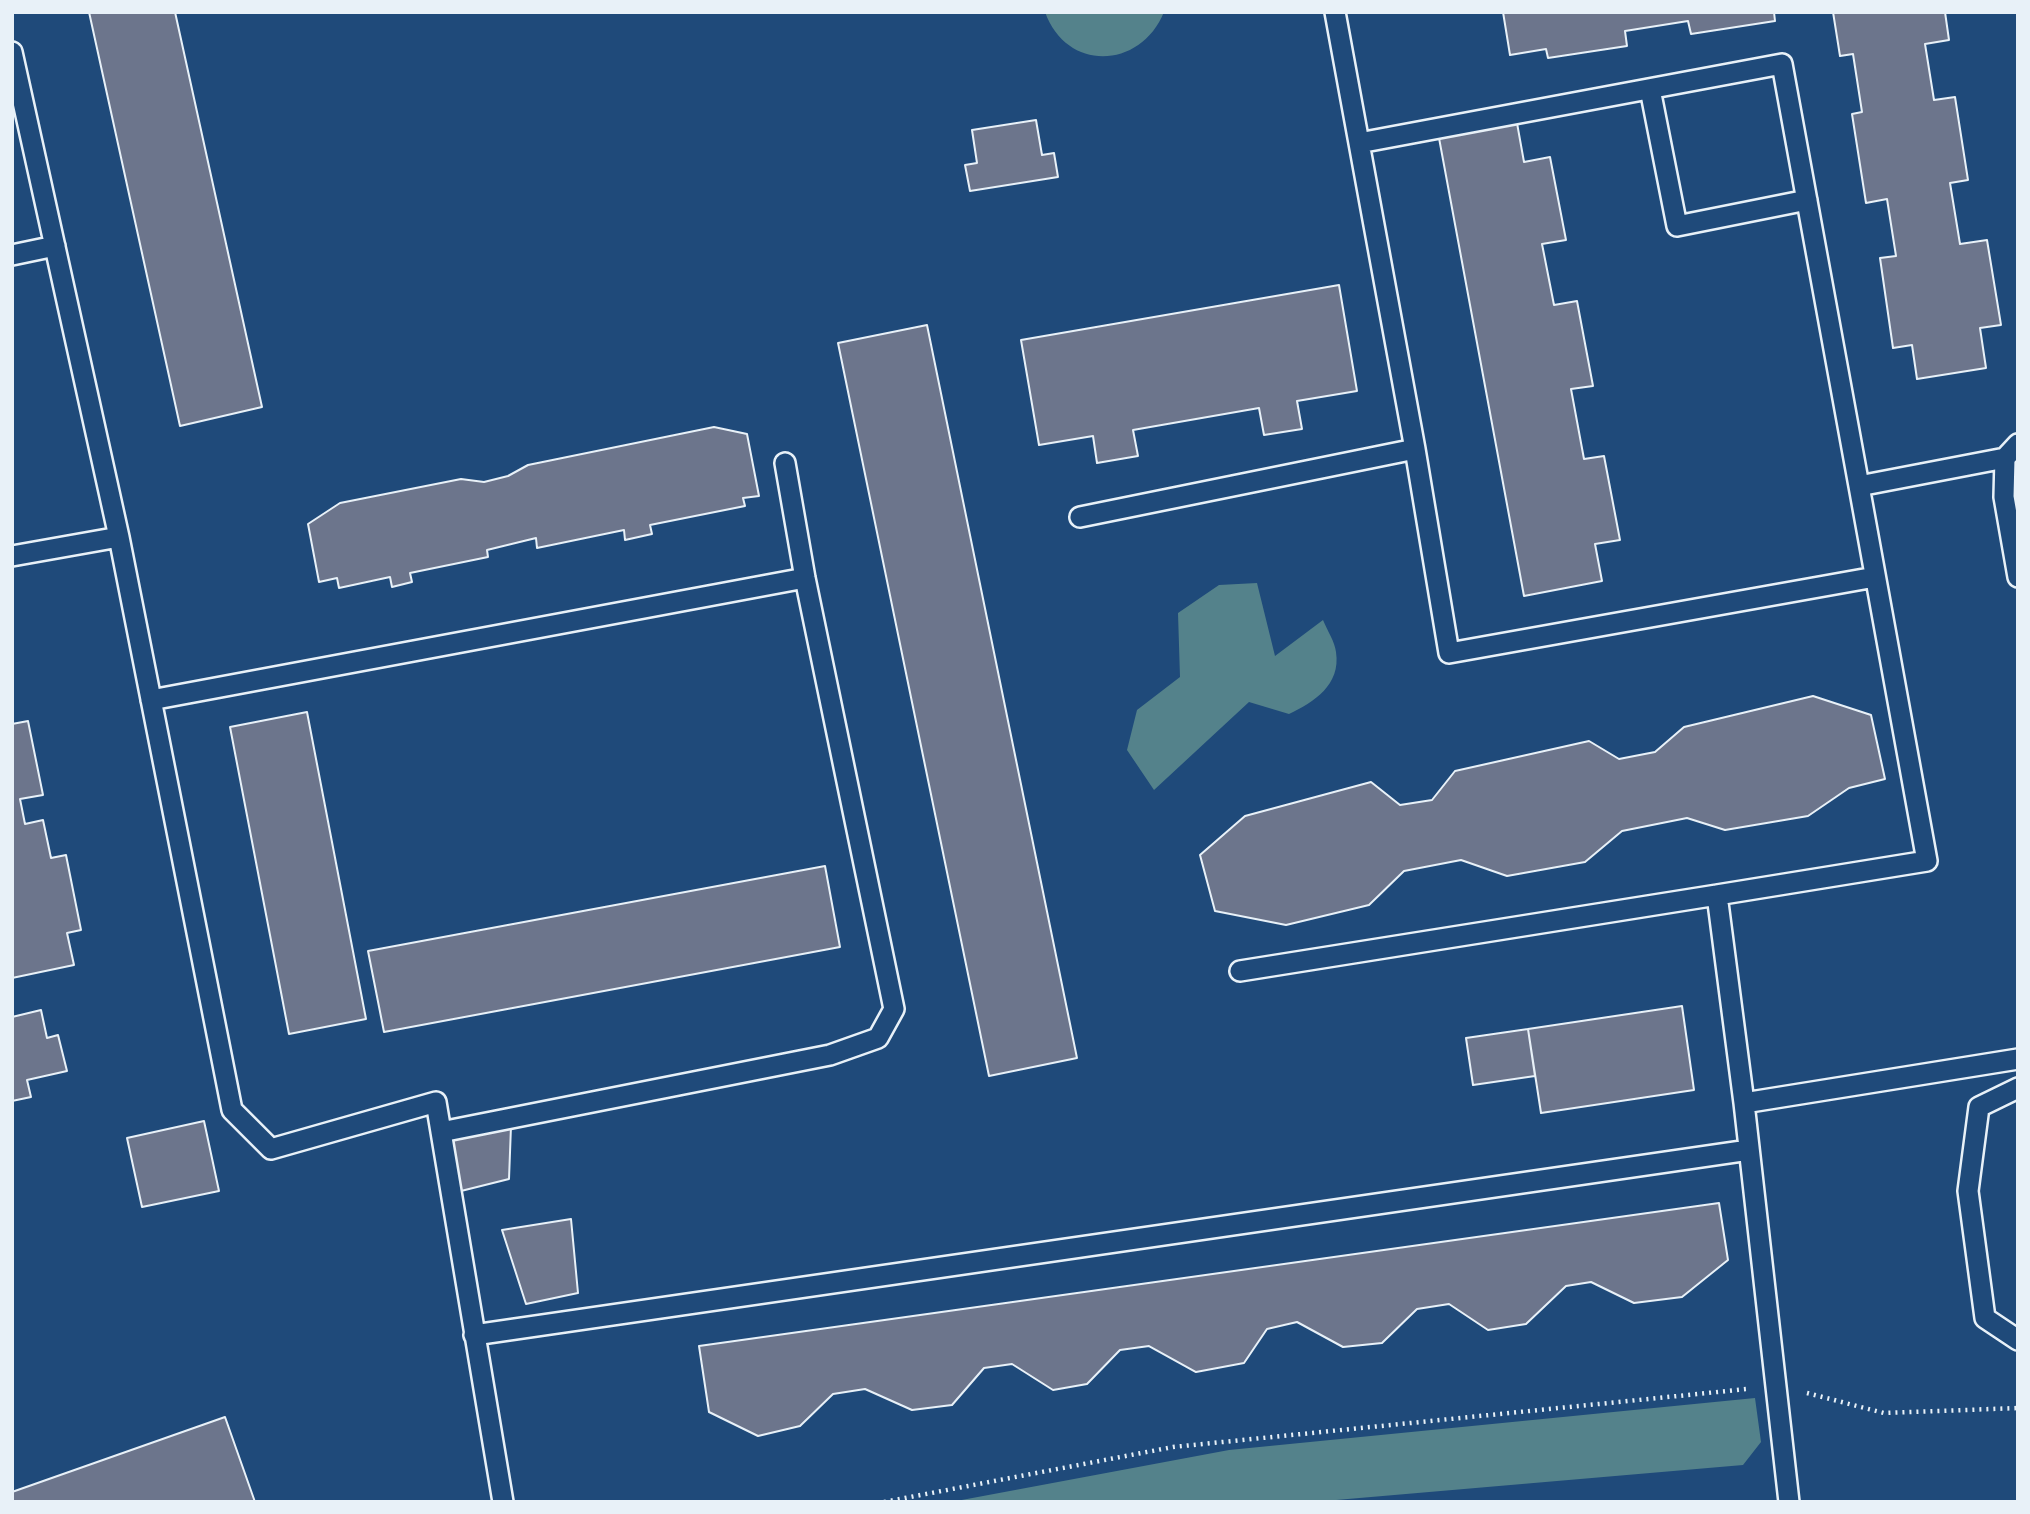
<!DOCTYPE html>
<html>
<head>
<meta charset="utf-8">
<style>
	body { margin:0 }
	#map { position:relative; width:2030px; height:1514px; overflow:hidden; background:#1f4a7a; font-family:"Playpen Sans",sans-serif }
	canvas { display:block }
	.frame { position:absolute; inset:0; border:14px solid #e8f1f8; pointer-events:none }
</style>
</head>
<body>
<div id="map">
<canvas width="2030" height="1514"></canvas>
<div class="frame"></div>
</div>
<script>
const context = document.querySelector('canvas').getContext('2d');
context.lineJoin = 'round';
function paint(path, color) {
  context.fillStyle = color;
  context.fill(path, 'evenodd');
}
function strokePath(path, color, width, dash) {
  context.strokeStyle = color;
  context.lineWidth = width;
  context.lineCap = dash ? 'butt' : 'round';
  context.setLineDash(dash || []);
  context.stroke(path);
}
const green = new Path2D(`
	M1045,12H1164C1141,69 1067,73 1045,12Z
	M1257,583L1275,656L1323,620C1327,630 1335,642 1336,652C1341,685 1314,702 1289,714L1249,702L1154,790L1127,750L1137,710L1180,677L1178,613L1219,585Z
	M1755,1398L1761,1442L1743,1465L1313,1502H951L1229,1450Z`);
const building = new Path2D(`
	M89,12H175L262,407L180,426Z
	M1503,12H1774L1775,21L1691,34L1688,21L1625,31L1627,46L1548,58L1546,49L1510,55Z
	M1833,12H1945L1949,40L1925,44L1934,100L1955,97L1968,180L1950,183L1960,244L1987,240L2001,325L1980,328L1986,368L1917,379L1912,345L1893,348L1880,258L1896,256L1887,199L1866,203L1852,114L1862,112L1853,54L1840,56Z
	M1036,120L1042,155L1054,153L1058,177L970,191L965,165L977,163L972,130Z
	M1517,123L1524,162L1550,157L1566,240L1542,244L1554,305L1577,301L1593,386L1571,389L1584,459L1604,456L1620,540L1595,544L1602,581L1524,596L1439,138Z
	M1339,285L1357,391L1297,401L1302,429L1264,435L1259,408L1133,430L1138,456L1097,463L1093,436L1039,445L1021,340Z
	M927,325L1077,1058L989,1076L838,343Z
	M714,427L747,434L759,496L743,498L745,506L650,525L652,534L625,540L624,530L537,548L536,538L487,550L488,557L410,573L412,582L392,587L390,577L339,588L337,578L319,582L308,524L340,503L461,479L484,482L508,476L528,465Z
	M1813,696L1871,715L1885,779L1849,788L1808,816L1725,830L1687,818L1622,831L1585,862L1507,876L1461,860L1404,871L1369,905L1286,925L1215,911L1200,855L1245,816L1371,782L1400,805L1432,800L1455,771L1589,741L1619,759L1655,752L1684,727Z
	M307,712L366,1019L289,1034L230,727Z
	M28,721L43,795L20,799L25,824L43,820L51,858L66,855L81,930L67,933L74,965L12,978V724Z
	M825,866L840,947L384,1032L368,951Z
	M1682,1006L1694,1090L1541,1113L1528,1029Z
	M41,1010L47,1038L58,1035L67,1071L27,1080L31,1097L12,1101V1017Z
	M1528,1029L1535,1076L1473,1085L1466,1038Z
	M204,1121L219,1191L142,1207L127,1138Z
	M511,1126L509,1179L453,1193L444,1139Z
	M1719,1203L1728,1260L1682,1297L1634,1303L1591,1282L1566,1286L1526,1324L1488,1330L1449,1304L1417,1309L1382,1343L1343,1347L1297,1322L1267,1329L1244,1363L1196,1372L1149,1346L1120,1350L1087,1384L1053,1390L1012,1364L984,1368L952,1405L912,1410L865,1389L833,1394L800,1426L758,1436L709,1412L699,1346Z
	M571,1219L578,1293L526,1304L502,1230Z
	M225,1417L255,1502H12V1492Z`);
const path = new Path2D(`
	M1807,1393L1884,1413L2018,1408
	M884,1502L1173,1447L1747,1389`);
const lane = new Path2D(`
	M1335,12L1359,143
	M12,52L119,537L232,1110L271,1149L436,1102L503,1502
	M1650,89L1677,226L1807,200
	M12,255L55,246
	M2018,444L2005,458L2004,497L2018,577
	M1415,449L1449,653L1875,577
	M1080,517L1415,449L1359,143L1782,64L1859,486
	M12,556L119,537
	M151,700L805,578
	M1240,971L1717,895
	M2018,1088L1979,1107L1968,1191L1985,1318L2018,1340
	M1744,1103L1717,895L1927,861L1859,486L2005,458
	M441,1132L830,1055L878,1038L894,1009L805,578L785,463
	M474,1335L1749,1150
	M1789,1502L1744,1103L2018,1059`);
paint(green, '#54828b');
paint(building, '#6c758c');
strokePath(building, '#e8f1f8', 2);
strokePath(lane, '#e8f1f8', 24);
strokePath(path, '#e8f1f8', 4.5, [2, 5]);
strokePath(lane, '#1f4a7a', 19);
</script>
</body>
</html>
